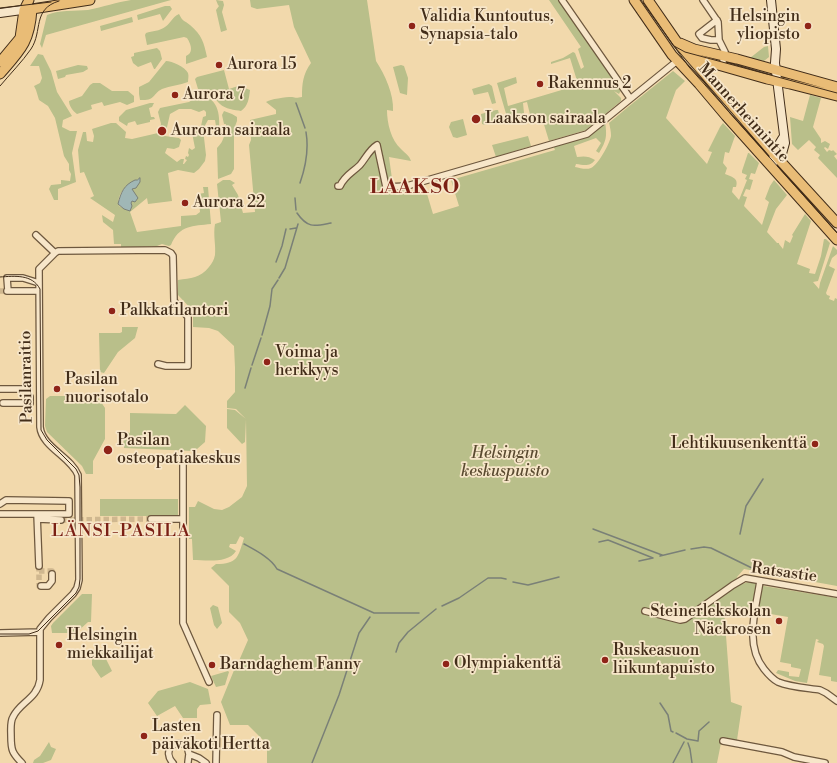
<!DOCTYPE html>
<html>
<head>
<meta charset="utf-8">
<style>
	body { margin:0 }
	canvas { display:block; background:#f2d9ac }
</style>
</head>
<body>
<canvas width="837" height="763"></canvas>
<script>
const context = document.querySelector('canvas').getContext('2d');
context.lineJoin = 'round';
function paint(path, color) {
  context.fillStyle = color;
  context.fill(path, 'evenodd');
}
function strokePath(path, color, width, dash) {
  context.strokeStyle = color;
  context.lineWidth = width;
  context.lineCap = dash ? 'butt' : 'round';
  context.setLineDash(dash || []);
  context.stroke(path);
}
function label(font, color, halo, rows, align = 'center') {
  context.font = font + ' "Libre Bodoni",serif';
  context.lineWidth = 3.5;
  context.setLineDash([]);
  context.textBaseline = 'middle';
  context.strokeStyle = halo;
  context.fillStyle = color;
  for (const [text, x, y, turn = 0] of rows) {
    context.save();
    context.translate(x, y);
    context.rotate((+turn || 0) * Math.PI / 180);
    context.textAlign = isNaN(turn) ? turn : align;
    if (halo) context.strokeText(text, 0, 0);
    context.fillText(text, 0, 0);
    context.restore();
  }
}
const green = new Path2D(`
	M131,0H171L46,35L42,48L40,44L47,15C57,10 76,11 88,10C103,7 117,2 131,0Z
	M216,0L223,1L224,5L222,12L227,30L221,32L216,10L219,6L218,5Z
	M250,0H367L376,61C385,75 394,94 393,111L387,110C387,123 391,140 401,149C406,154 409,155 411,161L389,157L393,186L412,191L425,187L433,214L459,206L451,180L555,150L553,145L566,142L605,121C607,136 607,140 599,153L596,151L601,143L596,138L574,146L577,157C584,156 589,156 595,160C590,167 584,165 576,164L575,167C580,168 586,170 591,168C598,165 610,143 611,136C611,131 610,127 609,123L628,107L673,71L685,81L676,90L666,118L707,164L712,152L708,151L720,127L723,123L735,136L729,153L725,152L723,163L727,168L725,174C732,177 739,178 736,187H733L732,192L739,200L747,180L745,179L747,175L742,173V171L748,153H749L759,163L755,174L751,173L749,179L753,180L750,190L746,189L743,196L747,197L744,206L762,225L769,202L765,199L770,186L774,180L787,195L776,209L767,232L777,243H779V244L783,249L785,240L790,243L793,236L792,235L805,214L811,221L797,264L810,269L809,273L815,274L821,256L824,239H826L830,243L818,281L813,282L819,289L820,283L833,246L837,250V254L832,258L829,266L835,269L826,293L827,295L830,296L829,299L834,301L835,298L837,299V586L744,569L737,577L735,587C749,581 749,581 764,586L837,598V682L831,681V677L819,675L824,646L823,644L817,642L819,640L816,639L807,683L795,681L776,673L778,670L789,672V676L799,677L801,669L791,667V664L780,662L788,617L759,612L724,609L731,702L742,706L737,740L722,738L717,763H267V744L248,725H230L221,702L237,663H238L248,640L240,623L229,612V586L211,568L216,564C238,564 238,557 244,538L240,536L236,544H230L229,547L236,551C228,564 205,560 193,560L192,539H189V507H195L198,501L214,509L222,510L229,507L242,497L247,486L246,419L236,409L227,408V401L235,392V368L234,346L218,331L209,328L193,327V311L178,295V280C191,278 200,278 209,267C212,263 214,260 215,255C216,245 213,235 215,224L221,222L217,184L223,180H230L235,183L232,185L238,195L243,213L255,212L249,145L251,140L250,120L276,114V110L266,102C270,99 286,97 292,97C296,98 297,98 302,97C302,83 303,74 311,63L294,27L289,5L257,9L251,7Z
	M549,0H559L621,90L619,94L614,91L621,98V101L586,130L549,141L542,118L538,119L537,117L531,119L527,102L523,103L524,113L507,117L497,83L516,77L517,83L504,88L508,106L565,89L578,84L570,58L551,64V62L563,58L573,52L575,53L581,69L584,67L578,49L581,47Z
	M165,6H170L172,9L163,21L160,14L138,20L137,15Z
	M179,14C183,22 184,20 190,25C202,35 204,43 207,57L186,64V56C194,53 191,44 187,38L184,37L147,45L145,35L146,33C152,31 160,31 165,27C171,23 172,17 179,14Z
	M132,17L133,22L101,31L100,26Z
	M768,46L769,57L764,61L750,58L764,47Z
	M157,48L160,51L162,59L155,69H154L151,62L138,67L133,63L131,57L134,56V53Z
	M38,54L43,55L51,71L57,92L72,116L63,120L62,127L70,131H77L72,153L76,182L58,189V200H54L49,189L51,185L61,184V180L70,181L71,174L69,170V164L64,156L55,118L48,106L39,100L36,90L34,86L40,83L42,78L39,66H30Z
	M166,61C172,61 185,67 188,73C189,76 188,79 188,82C180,85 170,86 162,89C152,94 156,101 140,100L139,94V87L149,82Z
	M78,65L87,66L88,69L83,72L66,75L65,77L58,79L56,71Z
	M401,65L404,66L408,78L407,95L400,93L393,67Z
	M224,70L229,89L238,86L239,89L245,88L250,90C249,99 248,106 241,111C235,110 225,109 220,104C210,94 215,91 198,89L195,79L197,77Z
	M93,83H100L112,91H128L134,96V102L127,105L120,102L104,106L102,102L91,105L92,109L77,114C73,111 69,106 69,101L82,96L90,85Z
	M489,84L492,86L496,103L492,104L488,92L474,95L472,89Z
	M810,95L821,98L813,127L821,139V143L825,141L830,144L828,149L825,147L824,148L827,152L829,150L832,151L833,150L837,154L834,156L837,160V178L818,158L820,155L814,150L816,147L809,140L798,150L792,144L790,117L803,121Z
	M201,96C220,98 220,118 219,133H217L215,120H208L203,129L206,155L205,161L199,169L194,173L178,170L168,173L172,201L148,204L147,198L130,212L137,232L181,226V216L196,215L200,212L198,194L204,193L203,187H208L211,224C193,226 179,225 171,245L169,246L162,244L157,246L121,248V244H114L113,230L103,222L102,215L113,222L115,215L90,198L94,196L84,172L80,173L78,150L83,132H86L87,141L93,142L94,136L92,129L111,123H116L126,132L125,138L132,139L158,133L161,124L158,112L160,108L189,102L195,98ZM179,109H191L199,112L204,110L206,112V116L203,117L201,126L194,129V133H192L195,148L192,150L189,148L188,153L189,155L188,157L186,156L185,159L187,160L184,164H183L184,159H181L177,162L165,153L167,148L174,149L179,147L181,140L179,138L165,136L170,114ZM137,180L132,189V201L131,203L132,207L130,210H127L119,206C116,194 127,184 137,180Z
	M150,103H154L152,107L149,108L151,117H154L155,119L150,120V122L137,125L135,121L128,123L127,126L119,121V117L126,110Z
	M496,110H498L500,118V120L485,125L482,124L481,114Z
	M224,111L232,114L237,117V121L234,129V169L231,174L218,179L217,148C225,140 224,135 226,124H224L222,115Z
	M463,119L467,135L457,138L453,137L449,127L451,122Z
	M528,136L531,146L496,157L492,145Z
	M122,327H138L135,338L118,352L104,373L100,372L99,333H120L122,332Z
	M50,396H97L105,408V439L93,461V474H86L82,466L47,432L45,426L46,399Z
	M185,405L206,426L205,442L197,449L193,451L124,448L123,432L124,431L130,433V413L176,414Z
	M227,409L235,410L246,419L245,442L242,444L227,428Z
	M100,499H178V516H100Z
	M82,594H92L91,622H88L76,633H52L51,626L53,623Z
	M213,605L218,607L222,623L217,629L214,625L210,608Z
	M103,653L112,671L101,678L92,665V654Z
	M228,671L229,672L225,685L216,687L211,676Z
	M190,682L208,689L211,704L200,705L197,709V718H183L175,706L157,716L148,703L158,691Z
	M49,742L51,747L56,749L51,760L43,763H33L34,760L40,756Z`);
const water = new Path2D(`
	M140,178V182L136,188L132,189L138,198L135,202L132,201L131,203L132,206L130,211L124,209L118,204C121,192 124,185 135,180H137Z`);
const stream = new Path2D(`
	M296,103L305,128
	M300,183C306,166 309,150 306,132
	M295,198L296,210
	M297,213C308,229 315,226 331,223
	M290,229L296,228
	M276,262L282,246L286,229
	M279,278L285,268L298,224
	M262,335L270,306L272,289L278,280
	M252,365L261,338
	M245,388L251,368
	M593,529L662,555
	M740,534L746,506L763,479
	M599,542L608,540L653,558
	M244,544C255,550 271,558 277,569L374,613H419
	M691,549L704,547L711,548L756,570L764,571
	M660,556L685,550
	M639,561L653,558
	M770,571L784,574V576
	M513,582L528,585L559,577
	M442,606L459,598L488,578H501L506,579
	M396,652L399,643L408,632L436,609
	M660,703L668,715L671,731L673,732
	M676,733L687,739L698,741L699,731L709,722
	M688,743L690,749L692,763
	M312,763L339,695L359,633L370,617
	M673,763L684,742`);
const minorTunnel = new Path2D(`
	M0,291H7
	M26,389H30V397
	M61,520L151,519
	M39,566V586H41
	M39,571H52V574`);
const minor = new Path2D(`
	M562,0L630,98
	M703,0L718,22L719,40L725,52L722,66
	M717,20L699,34L702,38L711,40H719
	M338,186H340C345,175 352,173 360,165C366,158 369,150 377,145L386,187L407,186L587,134L677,61
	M36,235L55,253
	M7,291H39
	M8,291L7,278H23L39,283
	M0,389H26
	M3,403H30V397
	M183,460V623L209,682
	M0,504L6,500L69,501V514H0
	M37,514L39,566
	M38,519L61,520
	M151,519H183
	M760,581C756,609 744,644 764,669C768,674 772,679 778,682C790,687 807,688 820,690L826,693L837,701
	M41,586H48L52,581V574
	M645,611L680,620L685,619L733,585L745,578L837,594
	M0,633L40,632
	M723,741L782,752L794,757L825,763
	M188,762L189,754L199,758L206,763
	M22,763C12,753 11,750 11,736C11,730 10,722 13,717C20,702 37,699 40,680V629L49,618L73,594L77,588L79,580L78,475C71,457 42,447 40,427L39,269L55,253L58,251L165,250L171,253L173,256L174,301L188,317V366H166L158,364
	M173,763C162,751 174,738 187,746L189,754
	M216,763L217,715`);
const secondary = new Path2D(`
	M771,0L776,49L775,63L785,143L780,161
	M0,13L29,9
	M773,168C771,155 778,146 784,136`);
const primary = new Path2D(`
	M634,0L672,55L699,84L726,116L837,240
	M648,0L677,42L690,57L774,154L837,223
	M680,43L694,49L737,59L837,87
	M690,57L767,79L790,84L837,96
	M0,62L20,38L24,10L29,0
	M0,74C21,50 30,42 32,9L90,0`);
const tram = new Path2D(`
	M641,0L689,67L837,233
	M0,8L51,2
	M674,46L685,52L837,93
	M0,86C10,74 22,62 31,49C43,31 32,9 59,1
	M0,277C15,276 32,274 40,289L41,430L47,440L76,469L79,475L80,487V579L79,587L76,593L38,631L29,634H0`);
const markers = [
	[412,26,4,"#8f2418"],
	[808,26,4,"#8f2418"],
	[219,65,4,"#8f2418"],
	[540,84,4,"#8f2418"],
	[175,95,4,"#8f2418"],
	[476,119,5,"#8f2418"],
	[162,131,5,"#8f2418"],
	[185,203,4,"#8f2418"],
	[112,311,4,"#8f2418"],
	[267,362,4,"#8f2418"],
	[57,389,4,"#8f2418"],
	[815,444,4,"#8f2418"],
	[108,450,5,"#8f2418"],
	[779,621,4,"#8f2418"],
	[59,645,4,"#8f2418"],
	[605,660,4,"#8f2418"],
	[446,664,4,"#8f2418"],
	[212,665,4,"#8f2418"],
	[144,736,4,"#8f2418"]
];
const poiNames = [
	["Validia Kuntoutus,",420,17],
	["Synapsia-talo",420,35],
	["Helsingin",800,17,"right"],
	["yliopisto",800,35,"right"],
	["Aurora 15",227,65],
	["Rakennus 2",548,84],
	["Aurora 7",183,95],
	["Laakson sairaala",485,119],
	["Auroran sairaala",171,131],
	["Aurora 22",193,203],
	["Palkkatilantori",120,311],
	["Voima ja",275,353],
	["herkkyys",275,371],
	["Pasilan",65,380],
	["nuorisotalo",65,398],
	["Pasilan",117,441],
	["osteopatiakeskus",117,459],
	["Lehtikuusenkenttä",807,444,"right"],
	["Steinerlekskolan",771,612,"right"],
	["Näckrosen",771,630,"right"],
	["Helsingin",67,636],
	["miekkailijat",67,654],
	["Ruskeasuon",613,651],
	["liikuntapuisto",613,669],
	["Olympiakenttä",454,664],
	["Barndaghem Fanny",220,665],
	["Lasten",152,727],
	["päiväkoti Hertta",152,745]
];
const streetNames = [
	["Mannerheimintie",743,113,48],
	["Pasilanraitio",27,377,-91],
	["Ratsastie",784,573,8]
];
const parkNames = [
	["Helsingin",505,454],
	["keskuspuisto",505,472]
];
const quarterNames = [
	["LÄNSI-PASILA",121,532]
];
const districtNames = [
	["LAAKSO",415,188]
];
paint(green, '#b9bf8a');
paint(water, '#a0b7b6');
strokePath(water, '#7a8077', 1);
strokePath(stream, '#7a8077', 1.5);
strokePath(minorTunnel, '#cfb78f', 5.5, [5.5, 3]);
strokePath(minor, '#6e583e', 8);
strokePath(secondary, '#422d19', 10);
strokePath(primary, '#422d19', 11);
strokePath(minor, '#f7e6c9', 5.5);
strokePath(secondary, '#f7e6c9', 8);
strokePath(primary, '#e9bc76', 9);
strokePath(tram, '#422d19', 1);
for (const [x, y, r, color] of markers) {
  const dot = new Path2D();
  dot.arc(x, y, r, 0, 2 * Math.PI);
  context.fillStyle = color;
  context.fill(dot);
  strokePath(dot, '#f7e6c9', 1.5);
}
label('16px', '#422d19', '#f7e6c9', poiNames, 'left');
label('16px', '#422d19', '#f7e6c9', streetNames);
label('italic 16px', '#5a4a30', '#f7e6c9', parkNames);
context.letterSpacing = '1px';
label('18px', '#7a1f14', '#f7e6c9', quarterNames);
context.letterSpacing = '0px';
context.letterSpacing = '1px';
label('bold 20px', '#7a1f14', '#f7e6c9', districtNames);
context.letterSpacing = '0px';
</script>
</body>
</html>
